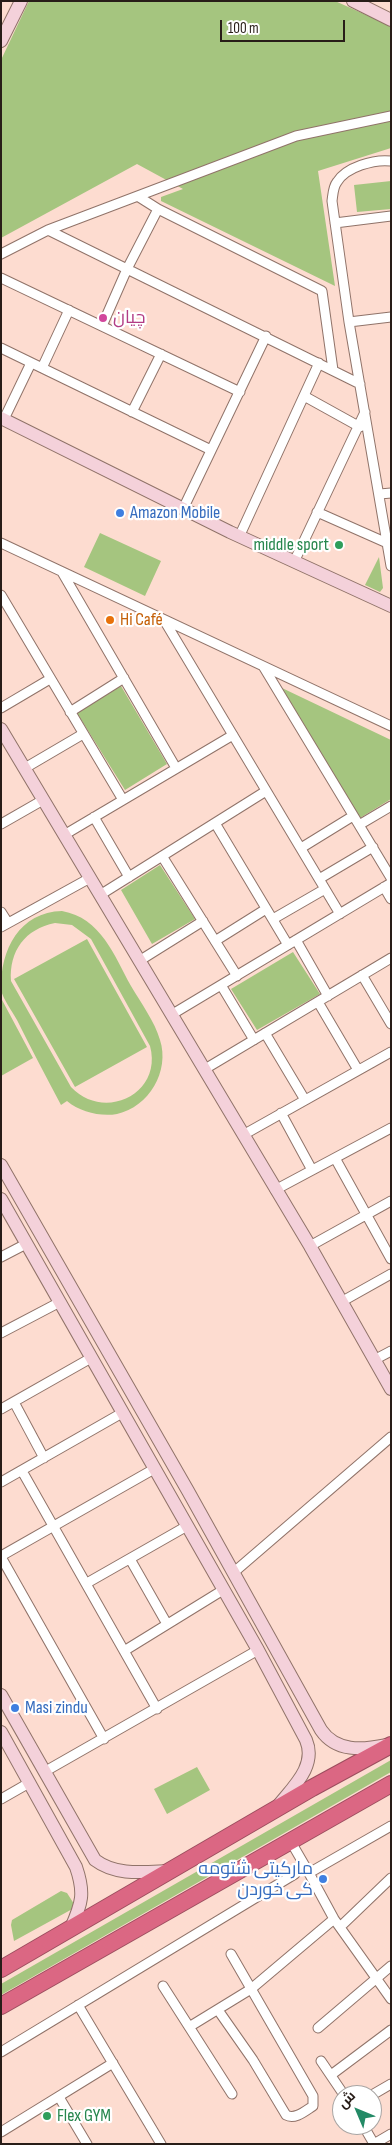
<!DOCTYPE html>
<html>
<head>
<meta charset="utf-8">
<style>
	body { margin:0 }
	#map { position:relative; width:392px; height:2145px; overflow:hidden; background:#fddcd0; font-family:"Sofia Sans Condensed",Cairo,sans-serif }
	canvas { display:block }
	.frame { position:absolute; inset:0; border:2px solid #281d18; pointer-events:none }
	.north { position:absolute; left:332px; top:2085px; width:50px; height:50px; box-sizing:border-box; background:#fff; border:1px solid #a9a5a3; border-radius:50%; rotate:315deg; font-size:14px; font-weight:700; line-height:20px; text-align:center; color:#281d18 }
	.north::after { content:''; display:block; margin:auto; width:18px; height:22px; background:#238a66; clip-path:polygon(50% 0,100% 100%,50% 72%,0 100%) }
	.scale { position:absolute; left:220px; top:20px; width:125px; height:22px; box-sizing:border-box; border:2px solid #281d18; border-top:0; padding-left:6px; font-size:15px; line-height:18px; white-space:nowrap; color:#281d18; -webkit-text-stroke:4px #fff; paint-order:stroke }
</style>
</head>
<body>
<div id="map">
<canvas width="392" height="2145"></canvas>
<div class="frame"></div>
<div class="north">ش</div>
<div class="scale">100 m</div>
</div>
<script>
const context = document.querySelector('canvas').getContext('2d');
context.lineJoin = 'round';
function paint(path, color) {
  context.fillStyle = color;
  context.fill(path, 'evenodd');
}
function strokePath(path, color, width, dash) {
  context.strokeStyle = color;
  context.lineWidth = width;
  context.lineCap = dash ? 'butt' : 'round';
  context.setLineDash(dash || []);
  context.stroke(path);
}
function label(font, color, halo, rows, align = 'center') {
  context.font = font + ' "Sofia Sans Condensed",Cairo,sans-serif';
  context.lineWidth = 4.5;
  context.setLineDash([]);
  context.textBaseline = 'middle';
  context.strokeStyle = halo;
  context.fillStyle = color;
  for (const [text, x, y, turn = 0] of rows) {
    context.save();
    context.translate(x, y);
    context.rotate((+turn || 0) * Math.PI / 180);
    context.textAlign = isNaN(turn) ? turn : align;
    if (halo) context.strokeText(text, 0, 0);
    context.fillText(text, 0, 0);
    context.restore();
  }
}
const green = new Path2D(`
	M29,1H335L391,26V148L318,171L335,286L161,201V197L183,189L137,164L1,238V60Z
	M391,181V209L357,212L354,185Z
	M100,533L161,561L145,596L84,567Z
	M379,557L383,588L380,592L365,585Z
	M121,686L167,764L125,790L77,713Z
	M282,688L391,740V799L360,818Z
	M160,865L195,919L152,944L121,890Z
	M62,911C101,918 114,955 131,986C141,1003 155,1022 160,1040C170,1071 149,1107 117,1114C101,1117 80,1112 67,1101L61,1105C46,1077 31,1048 17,1020C12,1011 3,999 1,990C0,949 20,912 62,911ZM55,923L72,925L91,939L150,1046C163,1094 104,1122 71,1087L11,981C9,951 25,929 55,923Z
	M87,939L147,1047L75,1087L14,979Z
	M293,952L320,994L257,1030L231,989Z
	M1,998L33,1058L1,1076Z
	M391,1760V1772L1,1995V1984Z
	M197,1767L210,1790L167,1814L154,1789Z
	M61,1891L67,1893L76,1907L14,1941L11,1925L12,1920Z`);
const street = new Path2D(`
	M391,161C374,159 346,167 337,182C333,187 333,194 332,201L349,322L391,566
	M139,197L158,209L322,291L333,370
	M335,223L391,216
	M48,230L360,384
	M1,254L48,230L296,136L391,116
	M1,278L240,392
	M349,322L391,317
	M102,326L127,269L158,209
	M1,348L211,450
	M42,368L69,310
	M304,396L360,427
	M132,412L161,354
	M4,419L31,363
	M380,494L391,493
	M183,509L266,336
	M317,512L387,543
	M239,537L319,363
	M1,543L391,726
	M294,562L365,412
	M62,572L176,768
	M1,595L123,800
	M164,620L340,914
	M263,666L391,878
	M1,708L50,679
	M70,712L124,678
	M25,768L83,734
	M94,817L129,877
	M215,823L288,945
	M1,824L43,800
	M359,825L391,806
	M64,835L233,735
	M301,848L353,816
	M162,856L237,976
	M319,879L373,847
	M384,887L391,899
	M100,895L266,791
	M1,912L8,923
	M273,919L325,889
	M1,927L90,878
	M296,940L328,996
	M215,941L266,909
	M139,961L203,921
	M362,975L391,1024
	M221,985L254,1040
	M318,1002L358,1070
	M171,1015L391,883
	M265,1033L305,1100
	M205,1069L391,958
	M281,1113L312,1170
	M243,1135L391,1052
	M335,1158L391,1259
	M275,1190L391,1128
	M310,1246L391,1201
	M1,1257L26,1244
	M341,1302L391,1274
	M1,1333L60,1302
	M374,1360L391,1351
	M14,1402L44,1458
	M1,1409L91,1358
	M22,1471L157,1709
	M1,1482L122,1413
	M1,1556L154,1469
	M1,1557L104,1739
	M130,1559L167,1624
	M233,1573L391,1437
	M87,1583L187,1526
	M124,1651L223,1590
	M44,1772L258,1650
	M1,1799L29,1783
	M291,1842L309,1873L391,1826
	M309,1873L334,1919L391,1999
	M340,1927L391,1878
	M163,1986L232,2094
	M78,2005L161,2144
	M218,2010L253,2060L286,2115C295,2120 305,2111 313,2106V2096L231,1954
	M189,2027L251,1989L334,1919
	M318,2028L391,1966
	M1,2052L295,1874
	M321,2061L344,2095
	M331,2075L391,2030
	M372,2095L391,2084
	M59,2097L87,2144
	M363,2125L374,2144
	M1,2132L113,2063
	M374,2144L391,2134`);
const secondary = new Path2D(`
	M353,1L391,20
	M1,41L21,1
	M1,418L230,532L391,606
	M1,729L310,1246L391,1389
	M1,1165L188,1491L321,1730C336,1752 362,1750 386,1745
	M1,1199L258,1650L306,1740C317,1766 293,1787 278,1806
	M1,1695L95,1860C116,1876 144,1872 168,1871
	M1,1732L76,1867C85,1893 82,1903 71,1928`);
const highway = new Path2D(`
	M1,1969L312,1788L391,1745
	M1,2006L391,1784`);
const markers = [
	[103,318,5,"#d1479c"],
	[120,513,5,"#3f7fe0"],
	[339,545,5,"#2e9e5b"],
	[110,620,5,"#e8710a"],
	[15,1708,5,"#3f7fe0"],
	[323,1879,5,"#3f7fe0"],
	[47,2116,5,"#2e9e5b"]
];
const hotelNames = [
	["چيان",113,318]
];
const shopNames = [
	["Amazon Mobile",130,513],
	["Masi zindu",25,1708],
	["مارکیتی شتومه",313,1869,"right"],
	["کی خوردن",313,1890,"right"]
];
const leisureNames = [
	["middle sport",329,545],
	["Flex GYM",57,2116,"left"]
];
const foodNames = [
	["Hi Café",120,620]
];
paint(green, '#a5c57f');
strokePath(street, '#907369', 11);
strokePath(secondary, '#907369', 14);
strokePath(highway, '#9c4d5e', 18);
strokePath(street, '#fff', 9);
strokePath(secondary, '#f4d1da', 12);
strokePath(highway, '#db6783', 16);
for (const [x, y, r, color] of markers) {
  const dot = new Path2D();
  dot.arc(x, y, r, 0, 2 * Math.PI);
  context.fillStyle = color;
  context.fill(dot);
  strokePath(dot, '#fff', 2);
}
label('18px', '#b23c85', '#fff', hotelNames, 'left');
label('18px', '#366cbe', '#fff', shopNames, 'left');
label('18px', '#27864d', '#fff', leisureNames, 'right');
label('18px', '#c56008', '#fff', foodNames, 'left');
</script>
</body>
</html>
